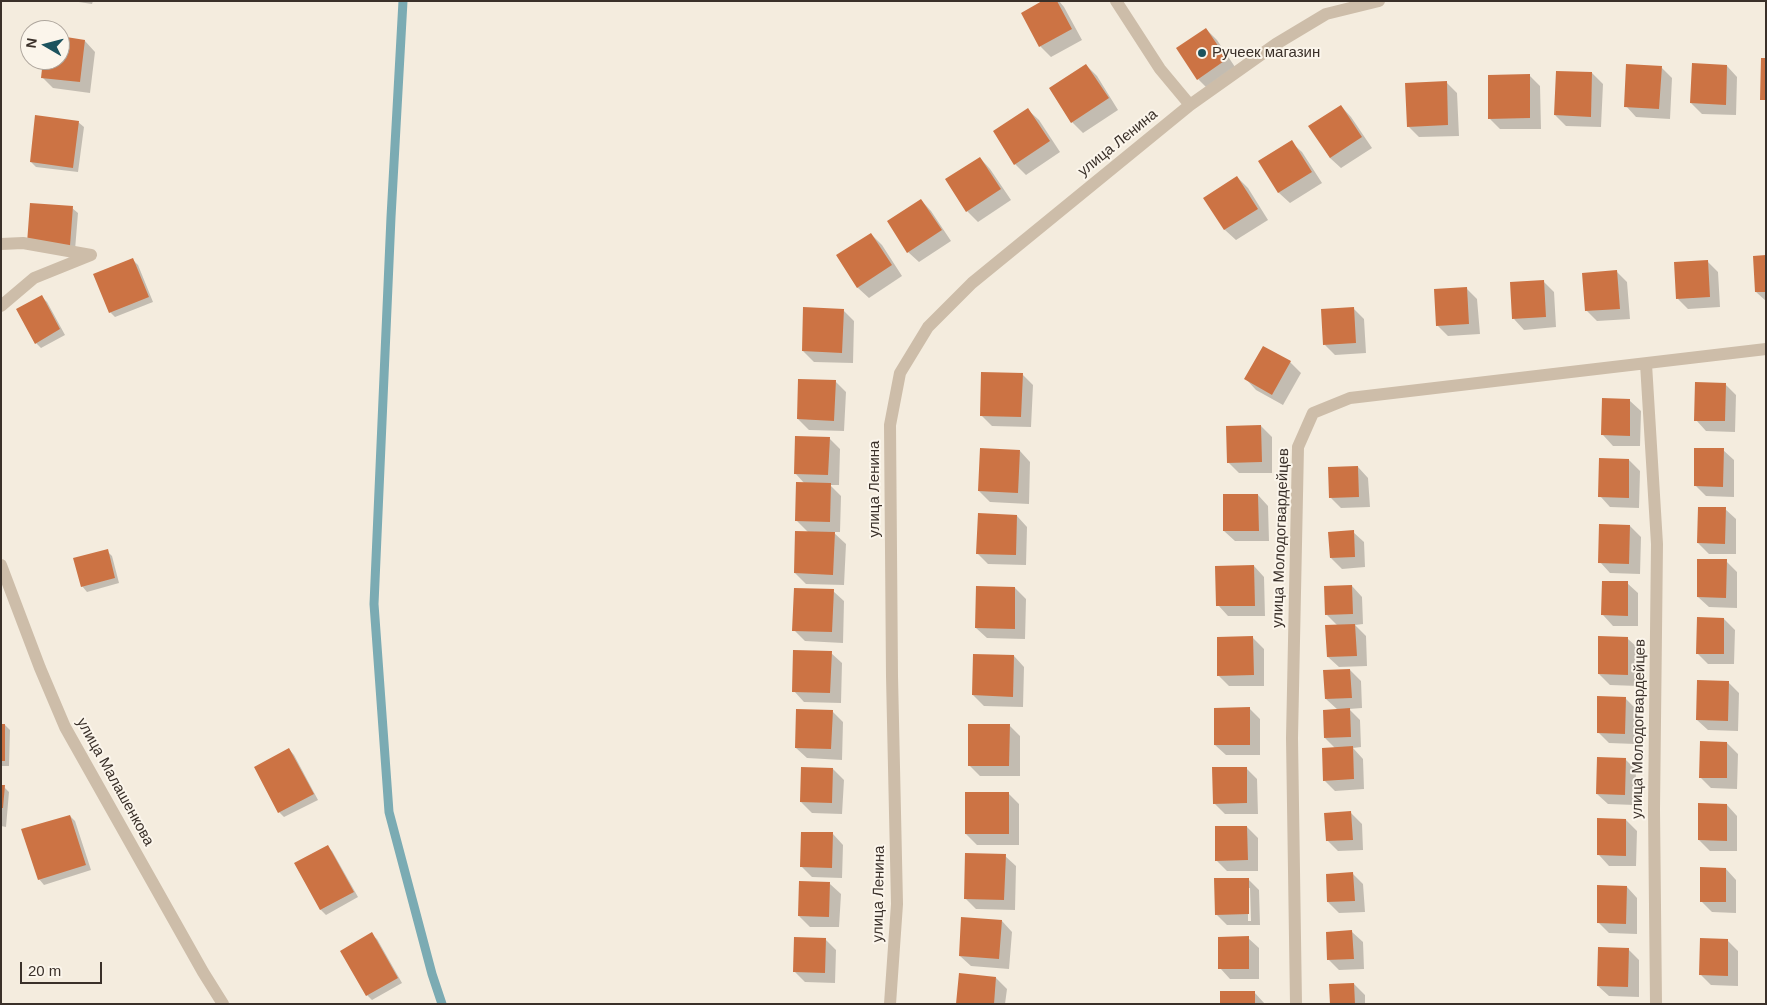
<!DOCTYPE html>
<html>
<head>
<meta charset="utf-8">
<style>
	body { margin:0 }
	#map { position:relative; width:1767px; height:1005px; overflow:hidden; background:#f4ecde; font-family:Arial,sans-serif }
	canvas { display:block }
	.frame { position:absolute; inset:0; border:2px solid #3a3029; pointer-events:none }
	.north { position:absolute; left:20px; top:20px; width:50px; height:50px; box-sizing:border-box; background:#fbf5eb; border:1px solid #aea69d; border-radius:50%; rotate:278deg; font-size:14px; font-weight:700; line-height:20px; text-align:center; color:#3a3029 }
	.north::after { content:''; display:block; margin:auto; width:18px; height:22px; background:#1c535e; clip-path:polygon(50% 0,100% 100%,50% 72%,0 100%) }
	.scale { position:absolute; left:20px; top:962px; width:82px; height:22px; box-sizing:border-box; border:2px solid #3a3029; border-top:0; padding-left:6px; font-size:15px; line-height:18px; white-space:nowrap; color:#3a3029; -webkit-text-stroke:4px #fbf5eb; paint-order:stroke }
</style>
</head>
<body>
<div id="map">
<canvas width="1767" height="1005"></canvas>
<div class="frame"></div>
<div class="north">N</div>
<div class="scale">20 m</div>
</div>
<script>
const context = document.querySelector('canvas').getContext('2d');
context.lineJoin = 'round';
function paint(path, color) {
  context.fillStyle = color;
  context.fill(path, 'evenodd');
}
function strokePath(path, color, width, dash) {
  context.strokeStyle = color;
  context.lineWidth = width;
  context.lineCap = dash ? 'butt' : 'round';
  context.setLineDash(dash || []);
  context.stroke(path);
}
function label(font, color, halo, rows, align = 'center') {
  context.font = font + ' Arial,sans-serif';
  context.lineWidth = 4;
  context.setLineDash([]);
  context.textBaseline = 'middle';
  context.strokeStyle = halo;
  context.fillStyle = color;
  for (const [text, x, y, turn = 0] of rows) {
    context.save();
    context.translate(x, y);
    context.rotate((+turn || 0) * Math.PI / 180);
    context.textAlign = isNaN(turn) ? turn : align;
    if (halo) context.strokeText(text, 0, 0);
    context.fillText(text, 0, 0);
    context.restore();
  }
}
const shadow = new Path2D(`
	M72,1H93L92,4Z
	M1045,1H1059L1064,7L1082,40L1051,57L1040,46L1023,14Z
	M1206,29L1217,40L1237,70L1209,90L1198,79Z
	M60,38L85,41L95,52L90,93L53,88L42,77L44,60H60Z
	M1086,65L1097,76L1118,110L1083,133L1072,122Z
	M1727,66L1737,77L1736,115L1702,114L1691,103Z
	M1661,67L1672,78L1670,119L1636,117L1626,106Z
	M1592,73L1603,84L1601,127L1566,126L1555,115Z
	M1529,75L1540,86L1541,129H1500L1490,119Z
	M1446,82L1457,93L1459,136L1419,137L1408,126Z
	M1341,106L1351,117L1372,148L1341,168L1330,158L1310,126Z
	M1028,110L1039,120L1060,152L1026,175L1015,164Z
	M78,122L84,127L78,172L36,167L31,162Z
	M1291,142L1302,152L1322,183L1290,203L1279,193L1260,162Z
	M980,158L990,169L1011,200L978,222L967,211Z
	M1237,177L1248,188L1268,220L1236,240L1225,230L1205,198Z
	M921,200L931,211L951,241L919,262L908,252Z
	M72,208L78,213L75,250L34,247Z
	M871,234L882,245L902,276L869,298L858,288L838,256Z
	M1766,256V301L1756,292Z
	M133,260L138,265L153,302L115,317L110,312Z
	M1707,261L1718,272L1720,307L1688,309L1678,299Z
	M1617,272L1627,282L1630,319L1597,321L1586,310Z
	M1543,281L1554,292L1556,327L1524,330L1514,319Z
	M1467,289L1477,299L1480,334L1448,336L1437,325Z
	M42,297L47,302L65,335L41,348L36,343Z
	M1353,308L1364,319L1366,353L1335,355L1325,345Z
	M843,310L854,321L853,363L814,362L803,351Z
	M1290,362L1301,373L1283,405L1256,390L1246,379Z
	M1022,374L1033,385L1031,427L992,426L981,415Z
	M835,381L846,392L844,431L809,430L798,419Z
	M1725,384L1736,395L1735,432L1706,431L1696,420Z
	M1630,401L1641,411L1640,446H1613L1603,435Z
	M1261,426L1272,437V473H1239L1228,462Z
	M829,438L840,449L839,485H830L841,496L840,532H833L846,544L844,585L806,584L795,573L808,532L796,520L805,484L795,473Z
	M1723,450L1734,460V497L1706,496L1695,485Z
	M1020,451L1030,462L1029,504L990,502L979,491Z
	M1629,460L1640,471L1639,508L1610,507L1600,496Z
	M1358,467L1368,478L1370,507L1341,508L1331,498Z
	M1258,495L1268,506L1269,541H1235L1224,531Z
	M1725,509L1736,519V554H1709L1698,543Z
	M1017,516L1027,527L1026,565L988,564L977,553Z
	M1630,526L1641,537L1640,574L1610,573L1600,562Z
	M1353,532L1364,542L1365,567L1342,569L1331,558Z
	M107,551L112,556L119,583L87,592L82,586Z
	M1726,561L1737,572V608L1709,607L1698,597Z
	M1254,566L1264,577L1265,616H1228L1218,605Z
	M1627,583L1638,593V626H1613L1603,615Z
	M1352,586L1362,597L1363,624L1355,625L1366,636L1367,666L1339,667L1328,657L1338,626L1327,615Z
	M1015,588L1026,599L1025,639L987,638L976,628Z
	M833,591L844,601L843,643L805,641L794,630Z
	M1724,619L1735,630L1734,664H1708L1697,653Z
	M1253,638L1264,649V686H1229L1218,675Z
	M1628,639L1639,649L1638,686L1610,685L1599,674Z
	M831,653L842,663L841,703L804,702L794,691Z
	M1014,656L1024,667L1023,707L984,706L973,695Z
	M1350,670L1361,681L1362,708L1349,709L1360,720L1361,747L1353,748L1363,759L1364,789L1335,791L1324,780L1336,749L1325,738L1338,710L1326,699Z
	M1728,682L1739,693L1738,731L1708,730L1697,720Z
	M1625,698L1636,709V744L1609,743L1598,732Z
	M1249,708L1260,719V755H1226L1215,745Z
	M832,711L843,722L842,760L807,758L796,748Z
	M1,725H5L10,730L9,766H1Z
	M1009,725L1020,736V776H980L969,765Z
	M1727,743L1738,754L1737,789L1711,788L1700,777Z
	M289,749L294,755L318,800L284,817L279,812Z
	M1625,759L1636,770L1635,805L1608,804L1597,794Z
	M1246,768L1257,779L1258,814H1225L1214,803Z
	M833,769L844,780L842,814L812,813L801,802Z
	M1,786L4,787L9,792L6,827L1,826Z
	M1008,793L1019,804V845H977L966,834Z
	M1727,805L1737,816V851H1710L1699,840Z
	M1351,813L1362,824L1363,850L1338,851L1327,840Z
	M70,816L75,821L91,870L44,885L39,879Z
	M1626,820L1637,831L1636,866H1609L1599,855Z
	M1247,827L1258,838V871H1227L1216,860Z
	M833,834L843,845L842,878L812,877L801,866Z
	M327,846L332,851L358,897L326,915L321,910L295,864Z
	M1005,856L1016,866L1015,910L976,909L965,898Z
	M1726,869L1736,880V913L1712,912L1701,901Z
	M1353,874L1363,884L1365,912L1339,913L1328,902Z
	M1248,879L1259,890L1260,925H1227L1216,914ZM1248,888H1250L1251,921H1248Z
	M830,884L841,894L839,927H810L799,916Z
	M1627,887L1637,898V934L1609,933L1598,922Z
	M1002,921L1012,932L1009,969L971,966L960,956Z
	M1352,932L1363,942L1364,969L1339,970L1328,959Z
	M371,934L377,939L402,983L372,1000L367,995Z
	M1248,938L1259,948V979H1230L1220,968Z
	M825,939L836,950L835,983L805,982L794,971Z
	M1728,941L1738,951V986L1711,985L1701,975Z
	M1628,949L1639,960V997L1609,996L1598,986Z
	M996,978L1007,989L1005,1004H957Z
	M1354,984L1365,995V1004H1331Z
	M1254,992L1265,1004H1221Z`);
const stream = new Path2D(`
	M403,1L391,217L374,604L389,812L432,974L442,1004`);
const building = new Path2D(`
	M1042,1H1057L1072,29L1039,47L1021,13Z
	M1206,28L1227,59L1197,80L1176,48Z
	M60,36L85,40L80,82L41,78L43,60H60Z
	M1761,58H1766V100H1760Z
	M1692,63L1727,65L1726,105L1690,103Z
	M1086,64L1109,98L1071,123L1049,88Z
	M1626,64L1662,66L1659,109L1624,107Z
	M1556,71L1592,72L1591,117L1554,115Z
	M1530,74V118L1488,119V75Z
	M1447,81L1448,125L1407,127L1405,83Z
	M1341,105L1362,137L1330,158L1308,126Z
	M1028,108L1050,141L1014,165L993,131Z
	M35,115L79,121L73,168L30,162Z
	M1292,140L1312,172L1278,193L1258,161Z
	M980,157L1001,189L966,212L945,179Z
	M1237,176L1258,209L1224,230L1203,198Z
	M921,199L942,230L907,253L887,221Z
	M30,203L73,206L70,246L27,243Z
	M871,233L892,265L857,288L836,255Z
	M1766,255V292H1755L1753,256Z
	M133,258L149,297L109,313L93,274Z
	M1708,260L1710,297L1676,299L1674,262Z
	M1617,270L1620,309L1585,311L1582,273Z
	M1544,280L1546,317L1512,319L1510,282Z
	M1467,287L1469,324L1436,326L1434,289Z
	M42,295L60,329L35,344L16,309Z
	M803,307L844,309L842,353L802,351Z
	M1354,307L1356,343L1323,345L1321,309Z
	M1263,346L1291,361L1272,395L1244,379Z
	M981,372L1023,373L1021,417L980,416Z
	M798,379L836,380L834,421L797,419Z
	M1695,382L1726,383L1725,421H1694Z
	M1602,398L1630,399V436L1601,435Z
	M1261,425L1262,462L1227,463L1226,426Z
	M795,436L830,437L828,475L794,474Z
	M980,448L1020,450L1018,493L978,491Z
	M1694,448H1724L1723,487L1694,486Z
	M1599,458L1629,459V498L1598,497Z
	M1358,466L1359,497L1329,498L1328,467Z
	M796,482L831,483L830,522L795,521Z
	M1223,494H1258L1259,531H1223Z
	M1698,507H1726L1725,544L1697,543Z
	M978,513L1017,515L1016,555L976,554Z
	M1599,524L1630,525L1629,564L1598,563Z
	M1354,530L1355,557L1330,558L1328,532Z
	M795,531L835,532L833,575L794,573Z
	M108,549L115,578L81,587L73,558Z
	M1697,559H1727L1726,598L1697,597Z
	M1254,565L1255,606H1216L1215,566Z
	M1602,581H1628V616L1601,615Z
	M1352,585L1353,614L1325,615L1324,586Z
	M976,586L1015,587V629L975,628Z
	M794,588L834,589L832,632L792,631Z
	M1697,617L1724,618V654H1696Z
	M1355,624L1357,656L1327,657L1325,625Z
	M1253,636L1254,675L1217,676V637Z
	M1598,636L1628,637V675L1598,674Z
	M793,650L832,651L830,693L792,692Z
	M973,654L1014,655L1013,697L972,695Z
	M1350,669L1352,698L1325,699L1323,670Z
	M1697,680L1729,681L1728,721L1696,720Z
	M1597,696L1626,697L1625,734L1597,733Z
	M1250,707V745H1214V708Z
	M1350,708L1351,737L1324,738L1323,710Z
	M796,709L833,710L831,749L795,748Z
	M1,724H5V761H1Z
	M968,724H1010L1009,766H968Z
	M1700,741L1727,742V778H1699Z
	M1353,746L1354,779L1323,781L1322,748Z
	M289,748L314,794L278,813L254,767Z
	M1597,757L1626,758L1625,795L1596,794Z
	M801,767L833,768L832,803L800,802Z
	M1212,767H1247V803L1213,804Z
	M1,785H5L3,808H1Z
	M965,792H1009V834H965Z
	M1698,803L1727,804V841L1698,840Z
	M1351,811L1353,840L1326,841L1324,813Z
	M70,815L86,865L38,880L21,829Z
	M1597,818L1626,819V856L1597,855Z
	M1215,826H1247L1248,860L1215,861Z
	M801,832H833L832,868L800,867Z
	M328,845L354,892L320,910L294,863Z
	M965,853L1006,854L1004,900L964,899Z
	M1700,867L1726,868V902H1700Z
	M1353,872L1355,901L1327,902L1326,874Z
	M1214,878H1249V914L1215,915Z
	M799,881L830,882L829,917L798,916Z
	M1597,885L1627,886L1626,924L1597,923Z
	M961,917L1002,920L999,959L959,956Z
	M1352,930L1354,959L1327,960L1326,932Z
	M372,932L398,978L366,996L340,951Z
	M1249,936V969H1218V937Z
	M794,937L826,938L825,973L793,972Z
	M1700,938L1728,939V976L1699,975Z
	M1598,947L1629,948L1628,987L1597,986Z
	M959,973L996,977L994,1004H956Z
	M1354,983L1355,1004H1330L1329,984Z
	M1220,991H1255V1004H1220Z`);
const minor = new Path2D(`
	M1116,1L1160,69L1190,105
	M1,244L23,243L91,255L34,278L1,306
	M1646,364L1657,544L1654,809L1656,1004
	M1,565L40,668L65,727L203,972L223,1004
	M890,1004L897,904L892,676L890,425L900,373L928,327L972,283L1190,105L1276,44L1326,14L1379,1
	M1296,1004L1292,738L1298,447L1313,413L1350,398L1766,349`);
const markers = [
	[1202,53,5,"#1c535e"]
];
const poiNames = [
	["Ручеек магазин",1212,53]
];
const streetNames = [
	["улица Ленина",1118,143,-39],
	["улица Ленина",875,489,-90],
	["улица Молодогвардейцев",1281,538,-88],
	["улица Молодогвардейцев",1639,729,-89],
	["улица Малашенкова",115,782,61],
	["улица Ленина",879,894,-89]
];
paint(shadow, '#0003');
strokePath(stream, '#7babb3', 9);
paint(building, '#cc7344');
strokePath(minor, '#cdbda9', 12);
for (const [x, y, r, color] of markers) {
  const dot = new Path2D();
  dot.arc(x, y, r, 0, 2 * Math.PI);
  context.fillStyle = color;
  context.fill(dot);
  strokePath(dot, '#fbf5eb', 2);
}
label('15px', '#3a3029', '#fbf5eb', poiNames, 'left');
label('15px', '#3a3029', '#fbf5eb', streetNames);
</script>
</body>
</html>
